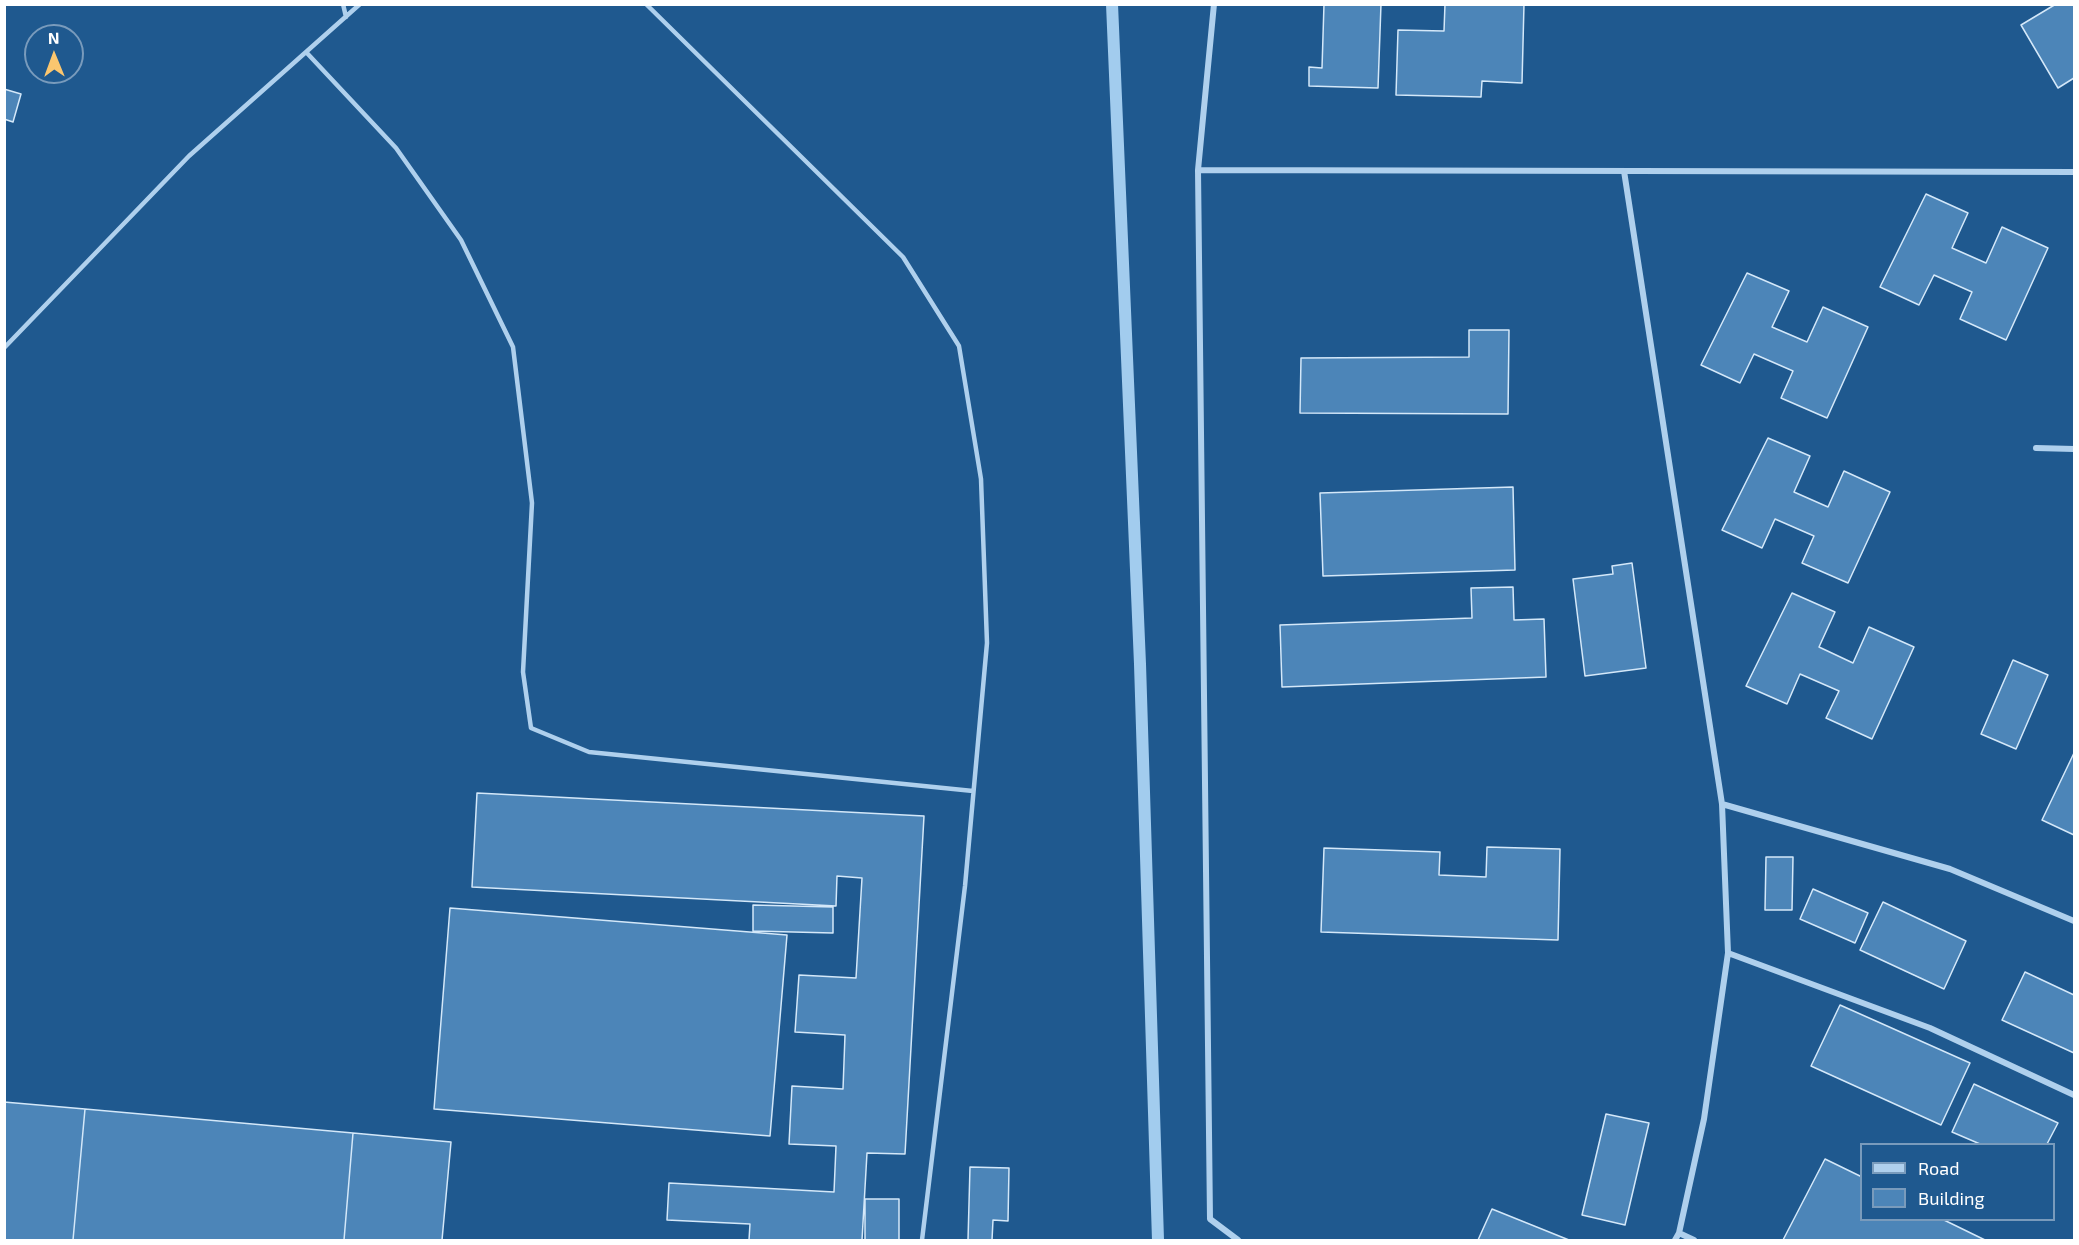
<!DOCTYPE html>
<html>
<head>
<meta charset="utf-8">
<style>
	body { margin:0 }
	#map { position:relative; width:2079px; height:1245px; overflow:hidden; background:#1f598f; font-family:"Exo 2",sans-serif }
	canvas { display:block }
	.frame { position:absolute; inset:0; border:6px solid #fff; pointer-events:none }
	.legend { position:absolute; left:1860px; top:1143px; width:195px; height:78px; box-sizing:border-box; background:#1f598f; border:2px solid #799bbc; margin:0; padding:8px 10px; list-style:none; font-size:18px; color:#fff }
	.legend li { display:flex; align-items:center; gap:12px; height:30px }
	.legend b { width:30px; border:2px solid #799bbc }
	.north { position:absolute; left:24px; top:24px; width:60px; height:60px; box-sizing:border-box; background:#1f598f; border:2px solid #799bbc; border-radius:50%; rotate:359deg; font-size:16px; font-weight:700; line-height:24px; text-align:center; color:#fff }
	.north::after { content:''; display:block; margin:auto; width:21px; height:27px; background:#fac66f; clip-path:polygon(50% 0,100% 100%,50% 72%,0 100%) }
</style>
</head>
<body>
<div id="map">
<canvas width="2079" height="1245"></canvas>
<div class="frame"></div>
<ul class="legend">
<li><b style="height:8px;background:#afd0ed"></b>Road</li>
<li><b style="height:16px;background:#4c85b8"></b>Building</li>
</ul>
<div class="north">N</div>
</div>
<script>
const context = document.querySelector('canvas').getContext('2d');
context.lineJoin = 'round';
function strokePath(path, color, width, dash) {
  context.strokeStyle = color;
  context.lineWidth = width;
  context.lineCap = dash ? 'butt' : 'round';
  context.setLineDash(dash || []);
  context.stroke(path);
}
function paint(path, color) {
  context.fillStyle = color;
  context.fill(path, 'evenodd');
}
const stream = new Path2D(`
	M1112,4L1140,664L1158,1240`);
const building = new Path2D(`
	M1324,4H1381L1378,88L1309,86V67L1322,68Z
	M1445,4H1524L1522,83L1482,81L1481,97L1396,95L1398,30L1444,31Z
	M2056,4H2074V78L2058,88L2021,25Z
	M4,89L21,94L13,122L4,119Z
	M1926,194L1968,213L1952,248L1986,263L2002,227L2048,248L2006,340L1960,319L1972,292L1934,275L1919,305L1880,287Z
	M1747,273L1789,291L1772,327L1807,342L1823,307L1868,327L1827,418L1781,398L1793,371L1754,354L1740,383L1701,365Z
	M1469,330H1509L1508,414L1300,413L1301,358L1469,357Z
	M1768,438L1810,456L1794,492L1828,507L1844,471L1890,492L1848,583L1802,563L1814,536L1775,519L1762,548L1722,530Z
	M1513,487L1515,570L1323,576L1320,493Z
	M1632,563L1646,668L1585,676L1573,579L1613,574L1612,566Z
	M1513,587L1514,620L1544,619L1546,677L1282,687L1280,625L1472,618L1471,588Z
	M1792,593L1835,612L1819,647L1853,663L1869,627L1914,647L1872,739L1826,718L1839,691L1800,674L1787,704L1746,686Z
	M2013,660L2048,675L2016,749L1981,734Z
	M2074,753V835L2042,820Z
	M477,793L924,816L905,1154L867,1153L862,1240H749L750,1224L667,1220L669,1183L834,1192L836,1146L789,1144L792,1086L843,1089L845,1035L795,1032L799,975L856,978L862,878L837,876L836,906L472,887Z
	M1487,847L1560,849L1558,940L1321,932L1324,848L1440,852L1439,875L1486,877Z
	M1766,857H1793L1792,910H1765Z
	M1813,889L1868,913L1855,943L1800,919Z
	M1883,902L1966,941L1944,989L1860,950Z
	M753,905L833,907V933L753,931Z
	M450,908L787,935L770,1136L434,1109Z
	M2025,972L2074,995V1053L2002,1020Z
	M1840,1005L1970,1063L1941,1125L1811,1066Z
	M1974,1084L2058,1123L2047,1144H1980L1952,1132Z
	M4,1102L85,1109L73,1240H4Z
	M85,1109L353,1133L344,1240H73Z
	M1606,1114L1649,1123L1625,1225L1582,1215Z
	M353,1133L451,1142L442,1240H344Z
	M1825,1159L1862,1177V1220H1944L1985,1240H1783Z
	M970,1167L1009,1168L1008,1221L993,1220L992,1240H968Z
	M865,1199H899V1240H865Z
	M1492,1209L1569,1240H1478Z`);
const lane = new Path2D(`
	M343,4L346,17
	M646,4L903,257L959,346L981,479L987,643L965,886L922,1240
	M306,52L396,148L461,240L513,347L532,503L523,672L531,728L589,752L973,791
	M4,348L189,156L360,4`);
const street = new Path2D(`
	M1214,4L1198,170L1210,1219L1238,1240
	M1198,170L2074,172
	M1624,171L1722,804L1728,953L1704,1119L1679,1233L1675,1240
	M2036,448L2074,449
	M1722,804L1950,869L2074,921
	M1728,953L1930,1028L2074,1095
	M1679,1233L1694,1240`);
strokePath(stream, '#a2ccee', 12);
paint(building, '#4c85b8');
strokePath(building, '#d4e8f9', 1.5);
strokePath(lane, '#afd0ed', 4.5);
strokePath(street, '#afd0ed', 6);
</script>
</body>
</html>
